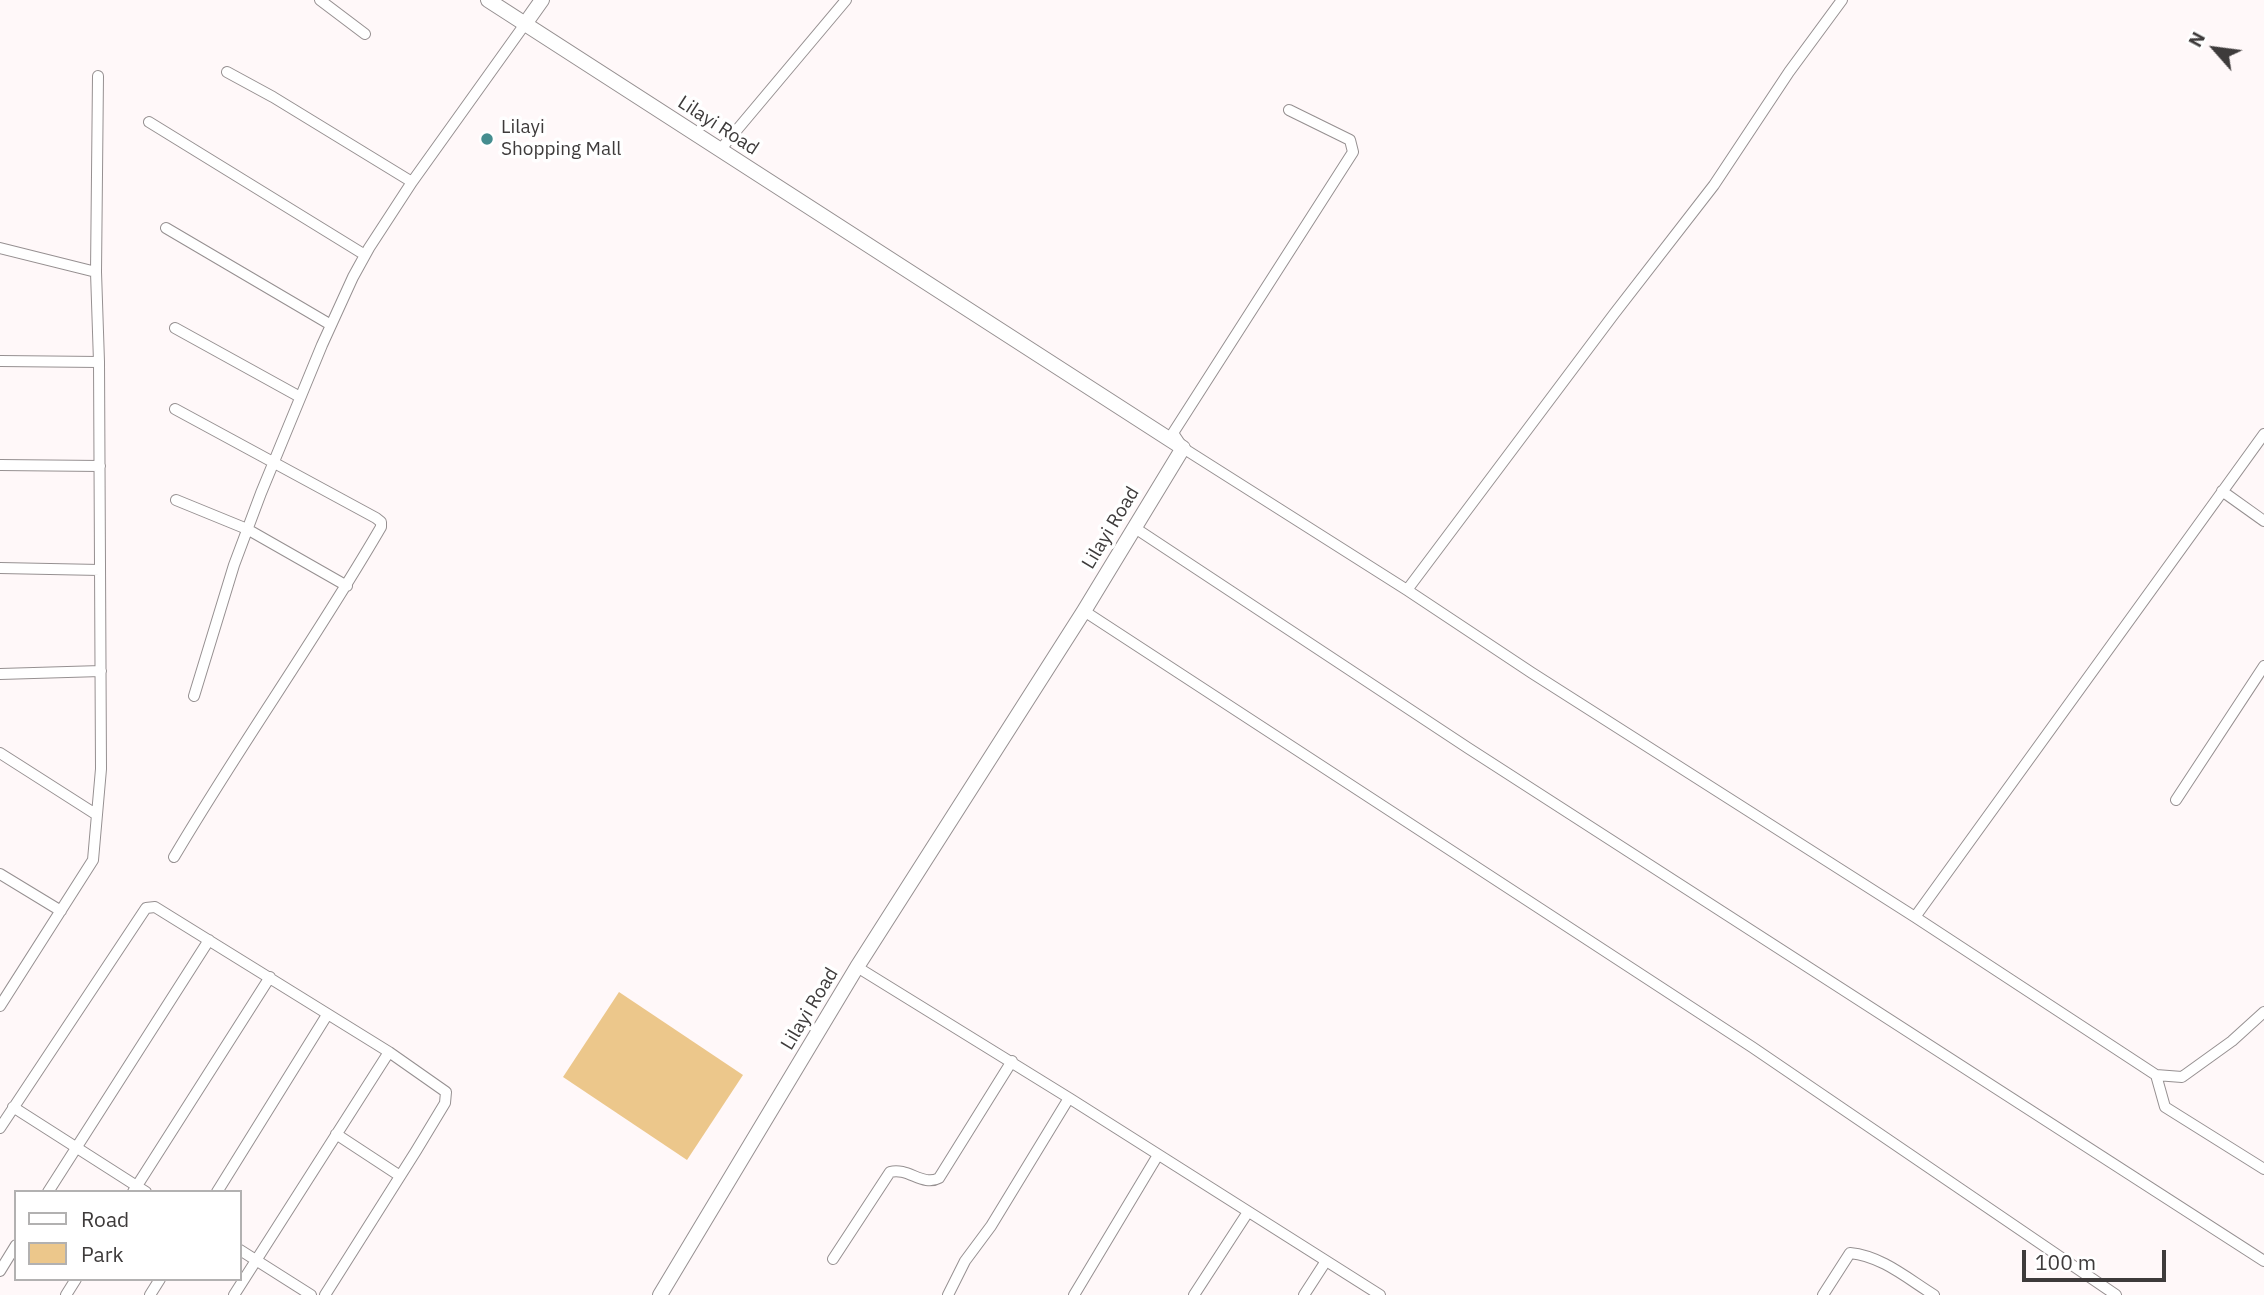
<!DOCTYPE html>
<html>
<head>
<meta charset="utf-8">
<style>
	body { margin:0 }
	#map { position:relative; width:2264px; height:1295px; overflow:hidden; background:#fff8f9; font-family:"IBM Plex Sans",sans-serif }
	canvas { display:block }
	.legend { position:absolute; left:14px; top:1190px; width:228px; height:91px; box-sizing:border-box; background:#fff; border:2px solid #b2b1b1; margin:0; padding:9px 12px; list-style:none; font-size:21px; color:#3e3b3b }
	.legend li { display:flex; align-items:center; gap:14px; height:35px }
	.legend b { width:35px; border:2px solid #b2b1b1 }
	.north { position:absolute; left:2180px; top:14px; width:70px; height:70px; -webkit-text-stroke:5px #fff; paint-order:stroke; rotate:298deg; font-size:19px; font-weight:700; line-height:28px; text-align:center; color:#3e3b3b }
	.north::after { content:''; display:block; margin:auto; width:24px; height:32px; background:#3e3b3b; clip-path:polygon(50% 0,100% 100%,50% 72%,0 100%) }
	.scale { position:absolute; left:2022px; top:1250px; width:144px; height:32px; box-sizing:border-box; border:4px solid #3e3b3b; border-top:0; padding-left:9px; font-size:21px; line-height:24px; white-space:nowrap; color:#3e3b3b; -webkit-text-stroke:5px #fff; paint-order:stroke }
</style>
</head>
<body>
<div id="map">
<canvas width="2264" height="1295"></canvas>
<ul class="legend">
<li><b style="height:9px;background:#fff"></b>Road</li>
<li><b style="height:19px;background:#ecc78b"></b>Park</li>
</ul>
<div class="north">N</div>
<div class="scale">100 m</div>
</div>
<script>
const context = document.querySelector('canvas').getContext('2d');
context.lineJoin = 'round';
function paint(path, color) {
  context.fillStyle = color;
  context.fill(path, 'evenodd');
}
function strokePath(path, color, width, dash) {
  context.strokeStyle = color;
  context.lineWidth = width;
  context.lineCap = dash ? 'butt' : 'round';
  context.setLineDash(dash || []);
  context.stroke(path);
}
function label(font, color, halo, rows, align = 'center') {
  context.font = font + ' "IBM Plex Sans",sans-serif';
  context.lineWidth = 7;
  context.setLineDash([]);
  context.textBaseline = 'middle';
  context.strokeStyle = halo;
  context.fillStyle = color;
  for (const [text, x, y, turn = 0] of rows) {
    context.save();
    context.translate(x, y);
    context.rotate((+turn || 0) * Math.PI / 180);
    context.textAlign = isNaN(turn) ? turn : align;
    if (halo) context.strokeText(text, 0, 0);
    context.fillText(text, 0, 0);
    context.restore();
  }
}
const green = new Path2D(`
	M619,992L743,1075L687,1160L563,1077Z`);
const minor = new Path2D(`
	M320,0L365,34
	M227,72L273,97L412,182
	M1289,110L1350,140L1353,152L1173,433L1183,448L1407,590L1532,673L1915,917L2156,1075L2182,1077L2232,1041L2264,1012
	M149,122L365,255
	M720,150L846,0
	M166,228L331,325
	M0,248L96,272
	M175,328L300,397
	M0,361L99,362
	M0,465L100,466
	M2222,491L2264,521
	M176,500L247,529L347,586
	M1135,528L1468,748L2264,1261
	M0,568L100,570
	M1407,590L1614,314L1714,185L1789,72L1842,0
	M1084,611L1752,1047L2116,1295
	M0,674L101,671
	M194,696L234,565L261,493L322,345L353,277L369,248L412,182L525,24
	M0,753L97,815
	M2176,800L2264,666
	M174,857C240,745 316,639 381,527V522L376,518L175,409
	M0,874L61,911
	M1915,917L2264,434
	M857,967L1069,1098
	M0,1006L93,860L101,769L99,362L96,272L98,76
	M2156,1075L2165,1107L2264,1169
	M13,1107L146,1192
	M0,1128L146,908L155,907L389,1052L446,1092L445,1103L416,1151L325,1295
	M336,1134L400,1176
	M48,1192L209,940
	M133,1192L270,977
	M217,1192L327,1015
	M240,1250L311,1295
	M833,1259L890,1172C908,1167 923,1187 939,1178L1012,1061
	M0,1271L16,1245
	M66,1295L76,1279
	M150,1295L160,1279
	M234,1295L389,1052
	M948,1295L965,1261L991,1226L1069,1098L1380,1295
	M1074,1295L1158,1155
	M1194,1295L1248,1212
	M1304,1295L1326,1261
	M1823,1295L1850,1253C1882,1256 1908,1279 1934,1295`);
const tertiary = new Path2D(`
	M488,0L1183,448L1084,611L857,967L660,1295
	M525,24L542,0`);
const markers = [
	[487,139,7,"#458d8f"]
];
const streetNames = [
	["Lilayi Road",718,126,33],
	["Lilayi Road",1111,528,-59],
	["Lilayi Road",810,1009,-59]
];
const poiNames = [
	["Lilayi",501,128],
	["Shopping Mall",501,150]
];
paint(green, '#ecc78b');
strokePath(minor, '#969091', 12);
strokePath(tertiary, '#969091', 16);
strokePath(minor, '#fff', 10);
strokePath(tertiary, '#fff', 14);
for (const [x, y, r, color] of markers) {
  const dot = new Path2D();
  dot.arc(x, y, r, 0, 2 * Math.PI);
  context.fillStyle = color;
  context.fill(dot);
  strokePath(dot, '#fff', 2.5);
}
label('19px', '#3e3b3b', '#fff', streetNames);
label('19px', '#3e3b3b', '#fff', poiNames, 'left');
</script>
</body>
</html>
